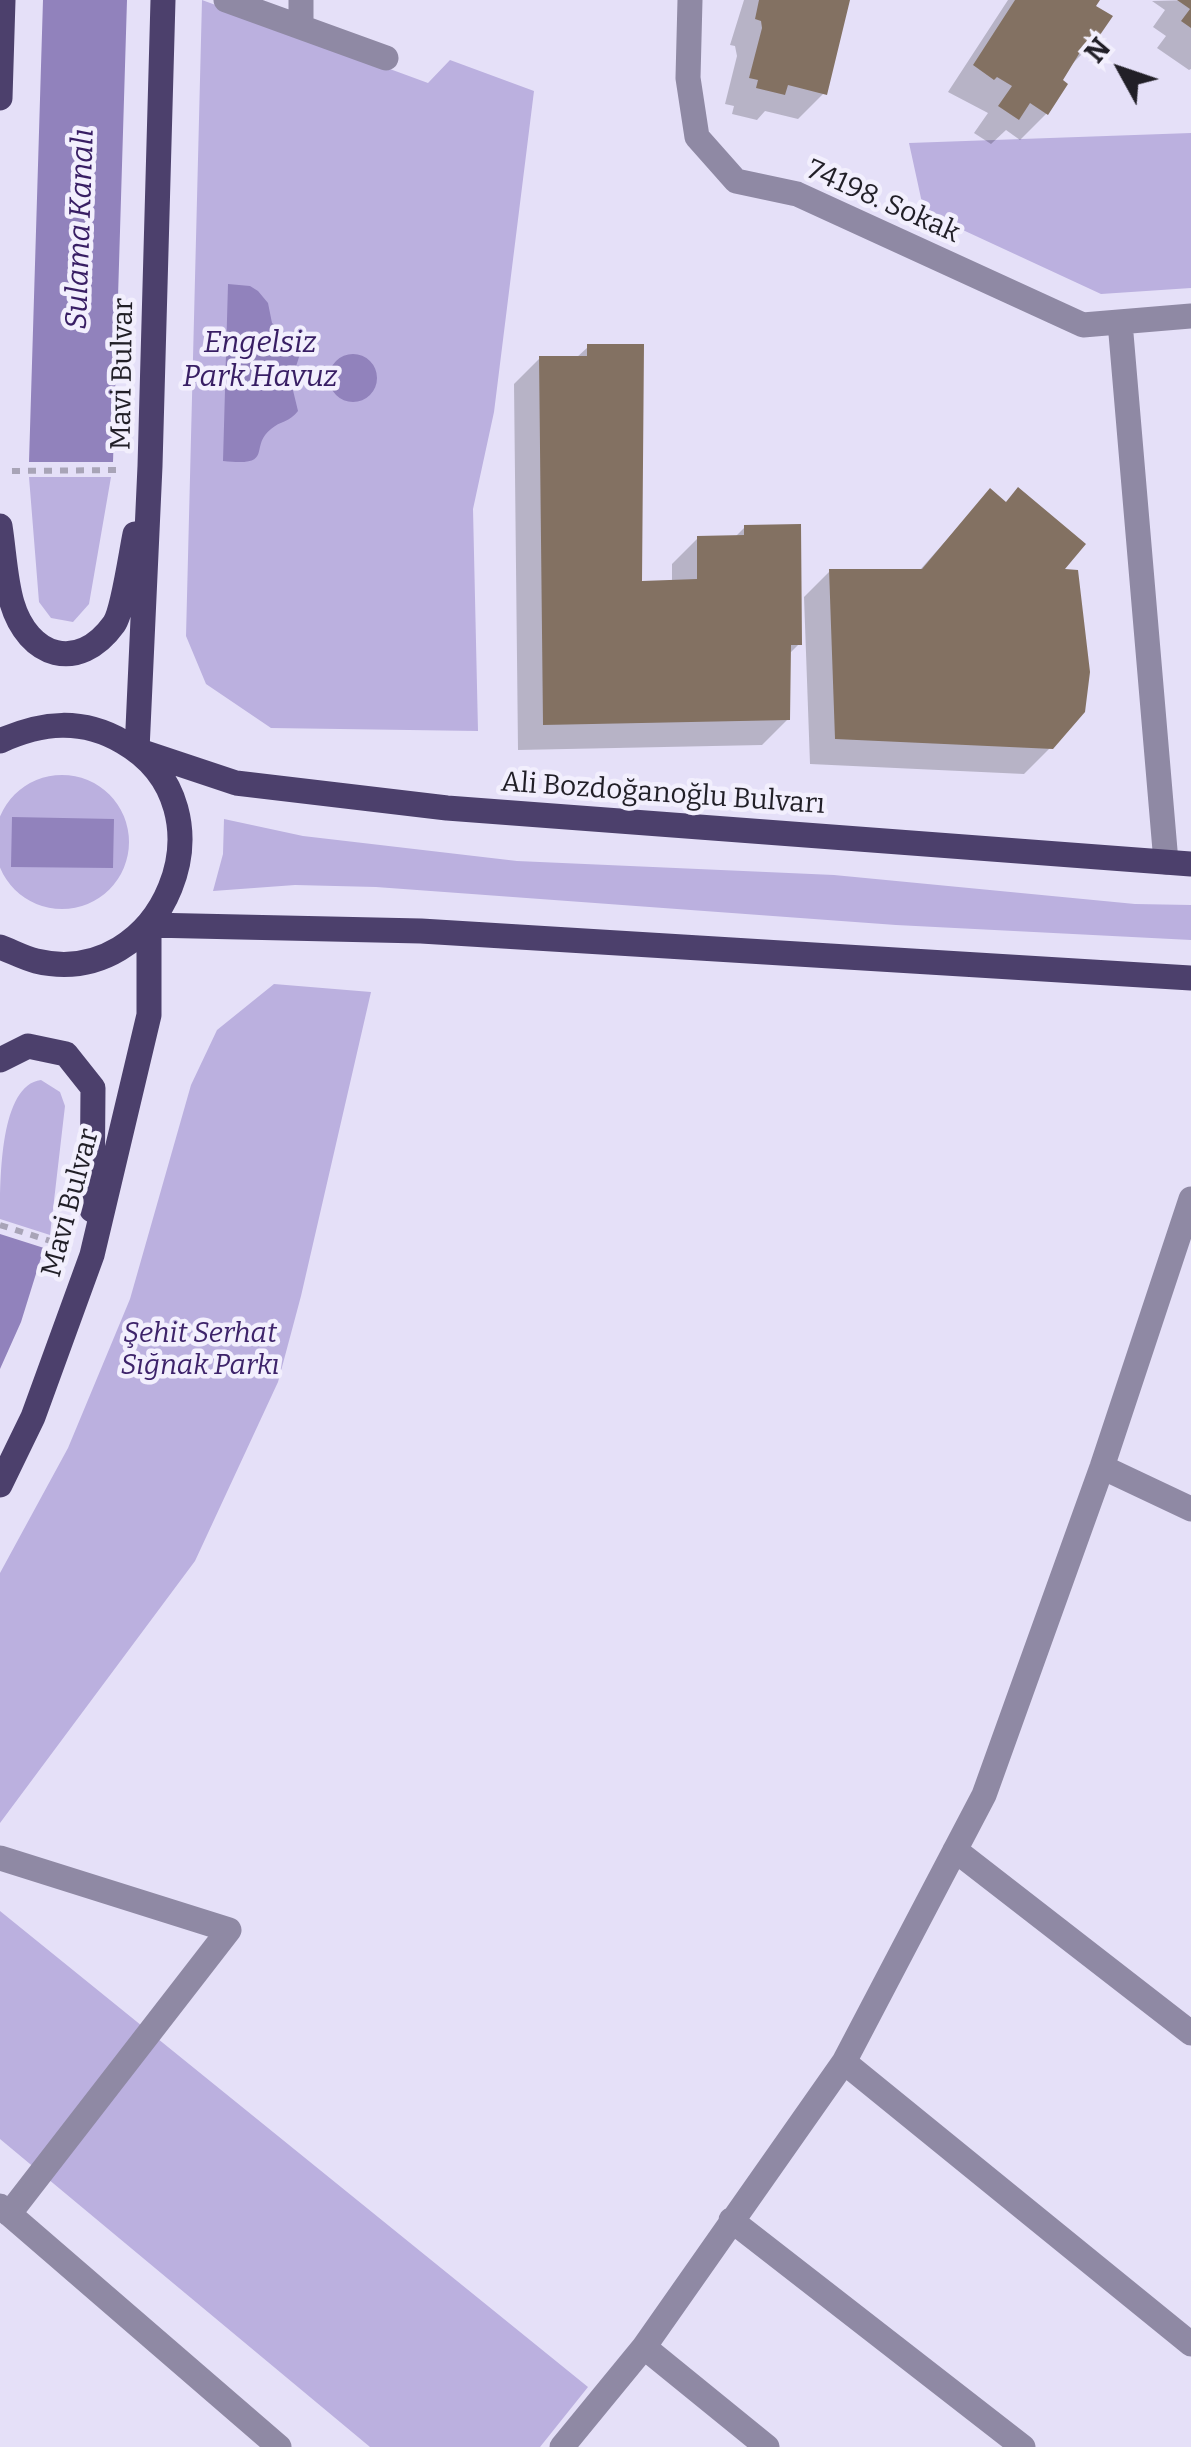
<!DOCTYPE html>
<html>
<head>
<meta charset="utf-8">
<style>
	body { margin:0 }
	#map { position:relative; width:1191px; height:2447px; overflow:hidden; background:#e5e0f8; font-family:Bitter,serif }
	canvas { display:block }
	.north { position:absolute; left:1071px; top:20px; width:100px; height:100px; -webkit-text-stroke:8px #f2effd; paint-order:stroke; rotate:310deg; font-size:28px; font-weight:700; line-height:40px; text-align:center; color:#211f27 }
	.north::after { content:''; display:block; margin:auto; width:35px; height:45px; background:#211f27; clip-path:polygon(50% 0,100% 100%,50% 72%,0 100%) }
</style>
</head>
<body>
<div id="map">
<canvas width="1191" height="2447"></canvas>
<div class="north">N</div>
</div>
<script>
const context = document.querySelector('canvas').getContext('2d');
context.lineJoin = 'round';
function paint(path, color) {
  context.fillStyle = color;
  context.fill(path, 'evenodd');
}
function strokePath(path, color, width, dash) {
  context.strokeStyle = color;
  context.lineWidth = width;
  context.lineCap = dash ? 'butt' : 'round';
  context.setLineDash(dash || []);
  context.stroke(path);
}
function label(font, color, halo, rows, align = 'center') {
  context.font = font + ' Bitter,serif';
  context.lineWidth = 9;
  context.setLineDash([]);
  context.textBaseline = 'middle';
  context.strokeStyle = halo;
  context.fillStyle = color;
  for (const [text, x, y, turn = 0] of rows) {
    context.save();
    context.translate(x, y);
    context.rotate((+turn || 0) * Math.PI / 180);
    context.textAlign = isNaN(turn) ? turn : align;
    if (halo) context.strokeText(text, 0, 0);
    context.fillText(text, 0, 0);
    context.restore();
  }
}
const green = new Path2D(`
	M202,0L428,83L450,60L534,91L494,412L473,509L478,731L271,728L206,684L186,636Z
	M1191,133V288L1101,294L924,212L909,143Z
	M29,477H111L89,604L73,622L51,618L39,602Z
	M-5 842a67 67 0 1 1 134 0a67 67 0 1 1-134 0Z
	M224,819L303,836L517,861L834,875L1135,904L1191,905V940L896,925L376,887L295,885L213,891L223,854Z
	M274,984L371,992L301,1296L278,1382L195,1561L0,1823V1573L68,1448L130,1299L191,1085L217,1030Z
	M41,1080L60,1092L65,1106L50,1235L0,1219C0,1178 0,1085 41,1080Z
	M0,1911L588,2387L540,2447H370L0,2139Z`);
const water = new Path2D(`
	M43,0H127L113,462H29Z
	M228,284L250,286L258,291L268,303L272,323L291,338H298L300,354L291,382L298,411C290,422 280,421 271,429C248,447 276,467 223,461Z
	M329 378a24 24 0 1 1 48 0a24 24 0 1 1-48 0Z
	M12,817L114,819L113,868L11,867Z
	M0,1234L44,1248L21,1322L0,1369Z`);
const shadow = new Path2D(`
	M744,0H847L824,93L798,119L765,111L757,120L732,114L734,106L725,104L737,56L735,46L730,45Z
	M1008,0H1097L1093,7L1089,47L1065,71L1046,114L1020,140L1006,130L991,144L974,133L988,113L948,92Z
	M1191,0V69L1189,70L1157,48L1166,36L1153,27L1165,10L1152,1Z
	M588,347L639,584L672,583V564L698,538H734L745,527L799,644L789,654L788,719L762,745L518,750L514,384L540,358H576Z
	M990,491L1005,504L1059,572L1051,747L1024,774L810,764L804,597L830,571H919Z`);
const building = new Path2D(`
	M759,0H850L827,95L788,85L785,95L756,88L758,80L749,78L762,28L761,21L755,19Z
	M1015,0H1100L1096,6L1113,16L1091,48L1085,44L1063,80L1068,84L1048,115L1030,103L1019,120L998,106L1012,86L997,77L994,80L973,65Z
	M1177,0H1191V28L1181,21L1190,9Z
	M587,344H644L642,581L697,579V536L744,535V525L801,524L802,645H791L790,720L543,725L539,356H587Z
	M1018,487L1086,544L1065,569L1078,570L1090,672L1085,712L1053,749L835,739L829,569H922L990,488L1006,502Z`);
const path = new Path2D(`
	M12,471L121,470
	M0,1225L60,1244`);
const minor = new Path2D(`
	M226,0L386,58
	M690,0L688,78L697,137L736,181L797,194L1083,325L1191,316
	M301,26V0
	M1120,322L1166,862
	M1102,1467L1191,1509
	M955,1850L1191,2033
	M0,1858L229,1930L9,2214
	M844,2062L1191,2344
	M0,2206L279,2447
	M731,2220L1023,2447
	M644,2347L767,2447
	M562,2447L644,2347L844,2062L984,1795L1102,1467L1191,1199`);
const primary = new Path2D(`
	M0,98L3,0
	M0,526C4,551 5,579 12,603C28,657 78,674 114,624C123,611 131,553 135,534
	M0,741C42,722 82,718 123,742C238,808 163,991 36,961C24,958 11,951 0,947
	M137,750L236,783L447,808L1191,864
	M137,750L150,466L163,0
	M149,925L421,931L1191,978
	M0,1060L28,1046L66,1054L93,1088L92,1210
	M0,1485L33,1417L92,1255L149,1015V925`);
const streetNames = [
	["74198. Sokak",883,202,24],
	["Mavi Bulvar",123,374,-89],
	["Ali Bozdoğanoğlu Bulvarı",663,794,4],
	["Mavi Bulvar",71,1203,-75]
];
const parkNames = [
	["Şehit Serhat",200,1334],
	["Sığnak Parkı",200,1366]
];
const waterNames = [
	["Sulama Kanalı",81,229,-88],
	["Engelsiz",260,344],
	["Park Havuz",260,378]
];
paint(green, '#bbb0df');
paint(water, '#9182bc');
paint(shadow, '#0003');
paint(building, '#837162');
strokePath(path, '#a8a4b7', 6, [8, 8]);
strokePath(minor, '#8f89a4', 25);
strokePath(primary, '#4c406c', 25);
label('28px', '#211f27', '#f2effd', streetNames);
label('italic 28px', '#3d236a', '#f2effd', parkNames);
label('italic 30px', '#381e64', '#f2effd', waterNames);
</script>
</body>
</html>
